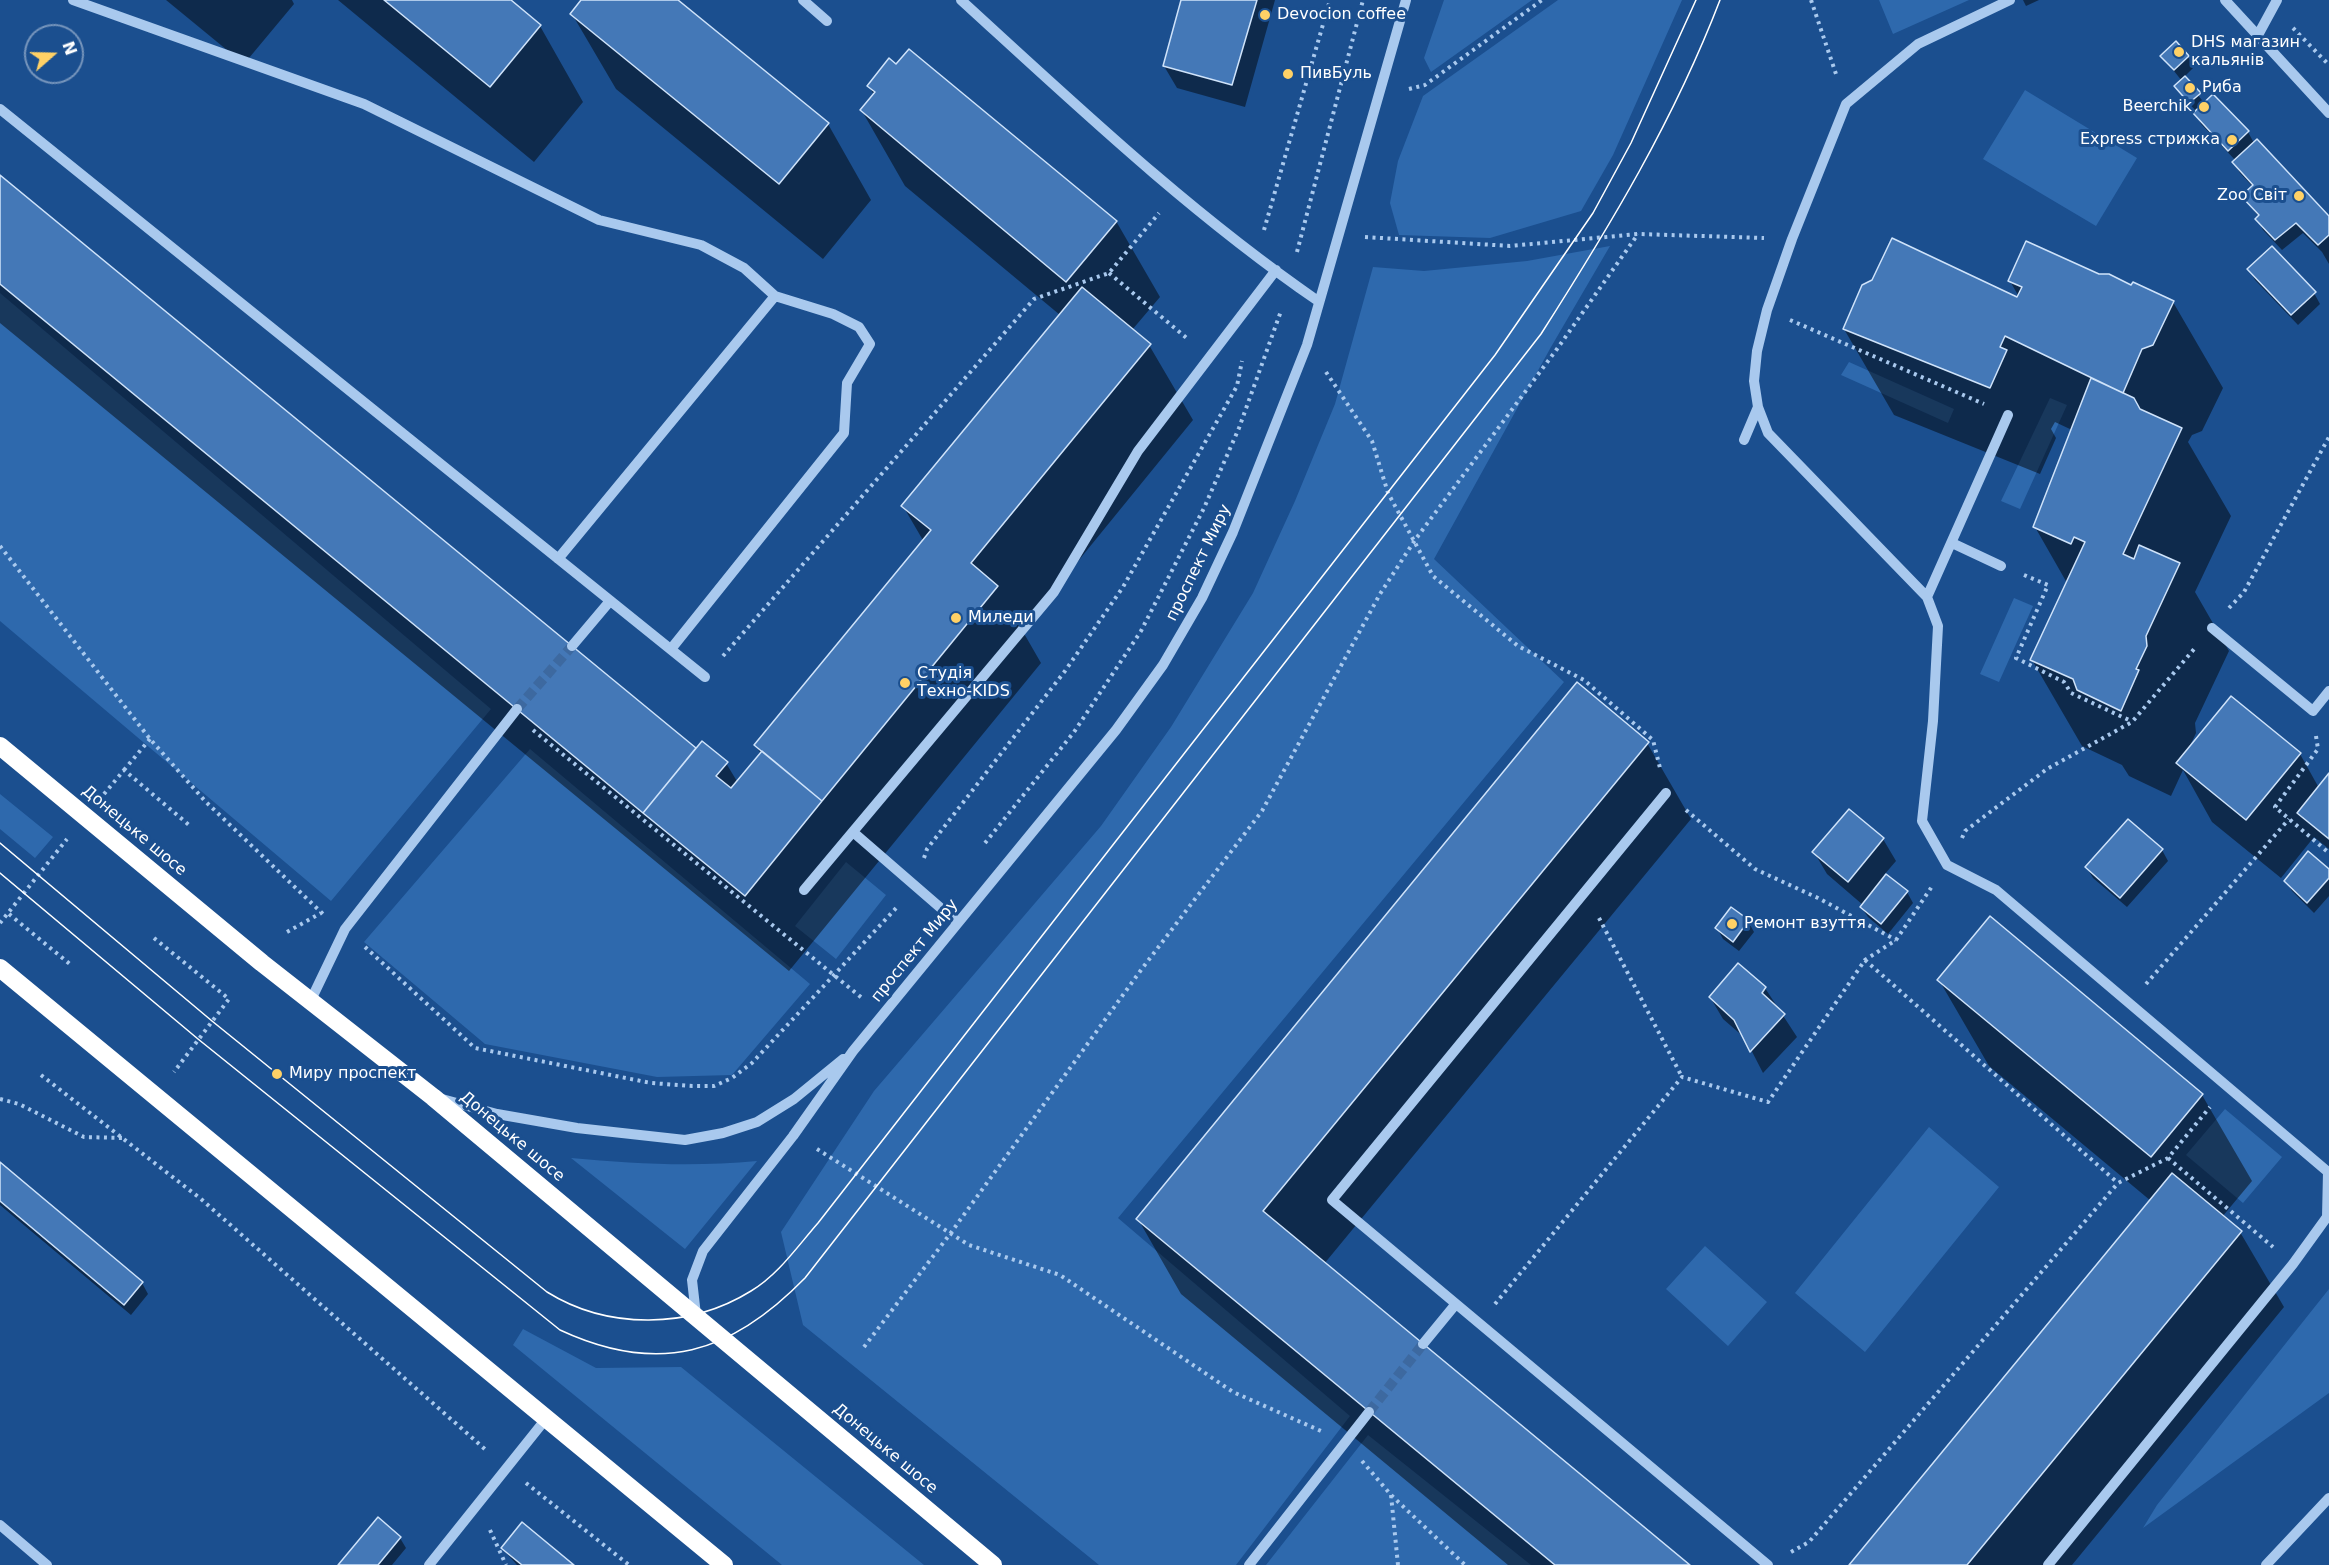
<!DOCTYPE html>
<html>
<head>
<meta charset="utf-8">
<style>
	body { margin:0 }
	#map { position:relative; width:2329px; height:1565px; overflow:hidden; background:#1b4f8f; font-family:"DejaVu Sans",sans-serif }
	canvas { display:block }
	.north { position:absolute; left:24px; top:24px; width:60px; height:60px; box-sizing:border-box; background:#1b4f8f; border:2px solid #7695bc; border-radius:50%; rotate:70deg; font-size:16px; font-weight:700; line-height:24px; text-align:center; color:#fff }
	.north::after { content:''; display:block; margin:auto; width:21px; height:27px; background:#ffd166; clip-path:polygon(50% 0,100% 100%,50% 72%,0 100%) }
</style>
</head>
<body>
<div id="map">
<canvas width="2329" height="1565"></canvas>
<div class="north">N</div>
</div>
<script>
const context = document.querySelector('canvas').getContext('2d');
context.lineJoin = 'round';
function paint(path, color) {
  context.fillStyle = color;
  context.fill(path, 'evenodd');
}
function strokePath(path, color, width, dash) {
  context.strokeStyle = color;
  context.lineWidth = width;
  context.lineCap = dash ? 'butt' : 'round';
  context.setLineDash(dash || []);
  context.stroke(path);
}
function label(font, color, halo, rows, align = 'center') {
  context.font = font + ' "DejaVu Sans",sans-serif';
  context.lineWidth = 6;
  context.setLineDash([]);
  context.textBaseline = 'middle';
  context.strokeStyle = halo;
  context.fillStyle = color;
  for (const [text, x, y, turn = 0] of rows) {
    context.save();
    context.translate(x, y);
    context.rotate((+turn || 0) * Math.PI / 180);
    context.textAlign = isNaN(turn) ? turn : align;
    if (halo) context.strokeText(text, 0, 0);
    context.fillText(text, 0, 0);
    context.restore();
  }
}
const green = new Path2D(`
	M1444,0H1532L1431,72L1424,58Z
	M1558,0H1682L1613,155L1581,211L1490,238L1399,235L1390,203L1398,161L1423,96Z
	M1879,0H1969L1893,34Z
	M2025,90L2137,158L2096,226L1983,159Z
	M1610,246L1551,347L1434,559L1564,682L1118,1218L1350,1416L1236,1565H1099L803,1325L781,1232L874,1091L1101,826L1171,727L1253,593L1295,501L1335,404L1373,267L1424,271L1527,261Z
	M0,293L491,709L331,901L0,621Z
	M1849,362L1954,409L1948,423L1841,375Z
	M2050,398L2067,405L2020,509L2001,501Z
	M2014,598L2033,606L1999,682L1980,674Z
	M530,749L810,984L732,1075L657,1077L485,1044L364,942Z
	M0,794L53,837L35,858L0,829Z
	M846,862L886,895L836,959L795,926Z
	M2225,1109L2282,1157L2243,1203L2186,1155Z
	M1929,1127L1999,1187L1865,1352L1795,1293Z
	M571,1158C634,1164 694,1167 757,1161L685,1249Z
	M1705,1246L1767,1302L1728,1346L1666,1289Z
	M2329,1289V1393L2143,1528L2157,1505Z
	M523,1329L596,1368L681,1367L924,1565H782L513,1345Z
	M1368,1435L1531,1565H1266Z`);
const shadow = new Path2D(`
	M166,0H292L294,4L244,64Z
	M338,0H508L540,26L583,102L534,162Z
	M583,0H676L828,124L871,200L823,259L616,89L572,14Z
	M1183,0H1275L1245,107L1177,88L1164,66Z
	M2023,0H2039L2026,6Z
	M2162,56L2188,57L2194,67L2184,77L2205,104L2248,132L2254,143L2329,218V264L2322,252L2303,233L2282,250L2263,230L2257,219L2259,217L2243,196L2253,187L2240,173L2234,163L2236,161L2201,124L2196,113L2176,87L2182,81Z
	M869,86L1116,221L1160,297L1132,330L1149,345L1193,420L1022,630L1041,663L789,971L0,323V177L696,750L726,763L738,783L761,754L756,746L924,542L903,506L1060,315L905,186L862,111L874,95Z
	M2249,269L2314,293L2320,304L2298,325L2255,280Z
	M2098,275L2173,302L2223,388L2202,431L2192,435L2188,442L2231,516L2195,592L2229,651L2195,723L2196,733L2189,748L2300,754L2319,788L2329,776V849L2314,837L2281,878L2212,822L2183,770L2171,796L2129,776L2122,765L2082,746L2032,660L2067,583L2035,527L2072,430L2055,422L2051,429L2056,438L2040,474L1894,415L1844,329L2018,299L2019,297L2010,281Z
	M1647,743L1691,819L1324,1264L1687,1565H1508L1181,1294L1138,1219Z
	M1849,811L1883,839L1896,861L1884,875L1907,892L1913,903L1888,934L1868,917L1861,907L1863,905L1827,874L1814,852Z
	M2162,850L2168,861L2127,907L2093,878L2087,868Z
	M2329,871V896L2314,913L2292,891L2286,881Z
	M1748,921L1754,932L1739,951L1723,939L1717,928Z
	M1939,980L2202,1095L2252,1181L2222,1217L2240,1232L2284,1307L2072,1565H1851L2151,1201L1989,1066Z
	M1765,988L1797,1037L1763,1073L1745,1038L1723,1019L1710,997Z
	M0,1164L142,1283L148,1294L131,1315L0,1205Z
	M400,1538L406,1548L392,1565H339Z
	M502,1548L572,1565H517Z`);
const building = new Path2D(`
	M384,0H511L541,25L490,87Z
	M581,0H678L829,123L779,184L570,14Z
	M1181,0H1257L1232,85L1163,66Z
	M2176,41L2189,56L2174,70L2160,56Z
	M909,49L1117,221L1066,282L860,110L875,92L867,86L889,58L896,64Z
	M2185,76L2201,93L2189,103L2174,86Z
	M2213,94L2249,131L2228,151L2193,113Z
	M2257,139L2329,216V235L2318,245L2296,223L2275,240L2255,219L2259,215L2241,196L2253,185L2232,162Z
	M0,175L696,748L643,813L0,284Z
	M1892,238L2017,297L2022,287L2008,281L2026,241L2099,274H2109L2131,285L2133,282L2174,301L2153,345L2142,349L2123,393L2005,336L2000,347L2007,350L1990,388L1843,329L1862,285L1872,280Z
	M2272,246L2316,292L2291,315L2247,269Z
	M1082,287L1151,344L971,563L998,586L822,801L754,745L931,530L901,506Z
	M2091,378L2134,398L2140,409L2182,428L2123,554L2134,559L2139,545L2180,563L2146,636L2147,646L2136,669L2139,670L2121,711L2077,690L2073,679L2030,660L2085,542L2074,537L2071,544L2033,527Z
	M1577,682L1649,742L1263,1211L1690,1565H1555L1136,1219Z
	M2231,696L2301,753L2246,820L2176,763Z
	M702,741L728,762L716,776L731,788L762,751L822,801L745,896L643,813Z
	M2329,773V839L2297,813Z
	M1849,809L1884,838L1848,882L1812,852Z
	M2128,819L2163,849L2120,898L2085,867Z
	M2308,851L2329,869V878L2307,903L2284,881Z
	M1886,874L1908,891L1881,924L1860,907Z
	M1731,907L1749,920L1733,942L1715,928Z
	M1990,916L2203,1094L2151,1157L1937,980Z
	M1738,963L1766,987L1762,993L1785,1014L1750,1052L1734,1020L1709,997Z
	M0,1162L143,1282L124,1305L0,1201Z
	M2172,1173L2242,1231L1967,1565H1849Z
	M378,1517L401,1537L378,1565H338Z
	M522,1522L574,1565H522L501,1548Z`);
const minorTunnel = new Path2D(`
	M517,709L572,646
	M1369,1412L1423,1344`);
const path = new Path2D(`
	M1811,0L1837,77
	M2293,28L2329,65
	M1409,89L1425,85L1542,0
	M1264,230L1330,0
	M1365,237L1510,246L1638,234L1764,238
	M1297,252L1363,0
	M1109,273L1189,340
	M1790,320L1984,404
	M1326,372L1372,441L1388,493L1433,576L1518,646L1584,680L1653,740L1660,768
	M0,546L150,739L205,801L324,915
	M2024,575L2048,585L2016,658L2064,682L2071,693L2131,721
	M2229,608L2244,592L2329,437
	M723,656L1034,299L1109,273L1159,213
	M533,730L862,998
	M2316,736L2318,749L2275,807L2329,853
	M124,770L150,739
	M104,794L124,770L189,825
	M1686,810L1755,869L1818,898L1896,940
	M1962,838L1965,831L2047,769L2132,722L2195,648
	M985,843L1074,732L1141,631L1204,508L1239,428L1281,311
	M924,858L927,849L1065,671L1123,587L1237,386L1242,361
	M9,914L71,965
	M1599,918L1682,1077
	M0,923L67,839
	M287,932L321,913
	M154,938L229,999L174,1072
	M365,947L475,1048L651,1083L692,1086H714L732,1078L752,1063L899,905
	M1865,960L2118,1183
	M2146,984L2289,819
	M41,1075L201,1199L486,1450
	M0,1099L19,1104L84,1137L123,1138
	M817,1149L969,1245L1060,1275L1233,1392L1321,1431
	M2168,1158L2273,1247
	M1495,1304L1682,1077L1768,1102L1865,960L1896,940L1933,885
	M864,1347L950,1234L1141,970L1262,811L1380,594L1415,540L1557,349L1638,234
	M1362,1461L1391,1495L1465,1565
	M526,1483L629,1565
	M1391,1495L1398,1565
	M490,1530L506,1565
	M1791,1552L1809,1542L2118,1183L2168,1158L2210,1107`);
const minor = new Path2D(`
	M73,0L364,104L599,220L701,245L744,268L775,296L833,314L859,327L870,344L847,383L844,433L671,649
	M803,0L827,21
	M961,0C1076,105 1190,213 1318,301
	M2010,0L1918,44L1846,104L1792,239L1767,310L1757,351L1754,381L1758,407L1768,433L1927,597L1938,626L1933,721L1922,821L1947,865L1996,890L2328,1172L2327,1217L2293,1264L2048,1565
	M2225,0L2329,113
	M2258,35L2277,0
	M0,109L705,677
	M1744,440L1758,407
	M1952,543L2001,566
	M558,559L775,296
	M1927,597L2008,415
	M2212,628L2313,711L2329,691
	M572,646L610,601
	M1666,793L1332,1200L1768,1565
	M853,832L958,923
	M804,890L1054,592L1138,451L1276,270
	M310,1002L345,929L517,709
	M442,1099L497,1114L577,1128L685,1140L723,1133L757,1122L794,1099L843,1059
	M696,1315L692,1280L703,1251L793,1136L853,1051L1116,730L1163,665L1202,598L1233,532L1307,345L1406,0
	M1423,1344L1455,1305
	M0,1525L47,1565
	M429,1565L545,1420
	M1249,1565L1369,1412
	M2266,1565L2329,1498`);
const highway = new Path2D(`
	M0,746L262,963L433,1097L993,1565
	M0,968L724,1565`);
const tram = new Path2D(`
	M0,843L212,1021L547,1292C608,1330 690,1329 751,1291C778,1275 797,1247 818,1223L1495,355L1593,213L1631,143L1696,0
	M0,873L198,1039L560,1330C659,1376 731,1354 805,1278L1541,334C1610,226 1674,120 1720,0`);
const markers = [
	[1265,15,6,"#ffd166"],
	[2179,52,6,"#ffd166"],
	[1288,74,6,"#ffd166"],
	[2190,88,6,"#ffd166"],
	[2204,107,6,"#ffd166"],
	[2232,140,6,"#ffd166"],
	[2299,196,6,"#ffd166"],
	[956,618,6,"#ffd166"],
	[905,683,6,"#ffd166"],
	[1732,924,6,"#ffd166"],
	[277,1074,6,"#ffd166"]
];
const poiNames = [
	["Devocion coffee",1277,15],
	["DHS магазин",2191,43],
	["кальянів",2191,61],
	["ПивБуль",1300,74],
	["Риба",2202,88],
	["Beerchik",2192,107,"right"],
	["Express стрижка",2220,140,"right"],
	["Zoo Світ",2287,196,"right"],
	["Миледи",968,618],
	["Студія",917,674],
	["Техно-KIDS",917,692],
	["Ремонт взуття",1744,924],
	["Миру проспект",289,1074]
];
const streetNames = [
	["проспект Миру",1199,563,-64],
	["Донецьке шосе",134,831,40],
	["проспект Миру",915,951,-51],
	["Донецьке шосе",512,1137,40],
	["Донецьке шосе",885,1449,40]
];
paint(green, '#2e69ad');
paint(shadow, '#0007');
paint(building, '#4478b7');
strokePath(building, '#cfe3fa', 1.5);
strokePath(minorTunnel, '#3d69a0', 10, [10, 5]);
strokePath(path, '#a9c9ee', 4, [3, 4.5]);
strokePath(minor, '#a9c9ee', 10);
strokePath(highway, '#fff', 18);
strokePath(tram, '#fff', 1.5);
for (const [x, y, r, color] of markers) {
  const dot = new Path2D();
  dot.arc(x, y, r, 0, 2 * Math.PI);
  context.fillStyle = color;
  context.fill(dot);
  strokePath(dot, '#1b4f8f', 2);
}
label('16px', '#fff', '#1b4f8f', poiNames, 'left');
label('16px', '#fff', '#1b4f8f', streetNames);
</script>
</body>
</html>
